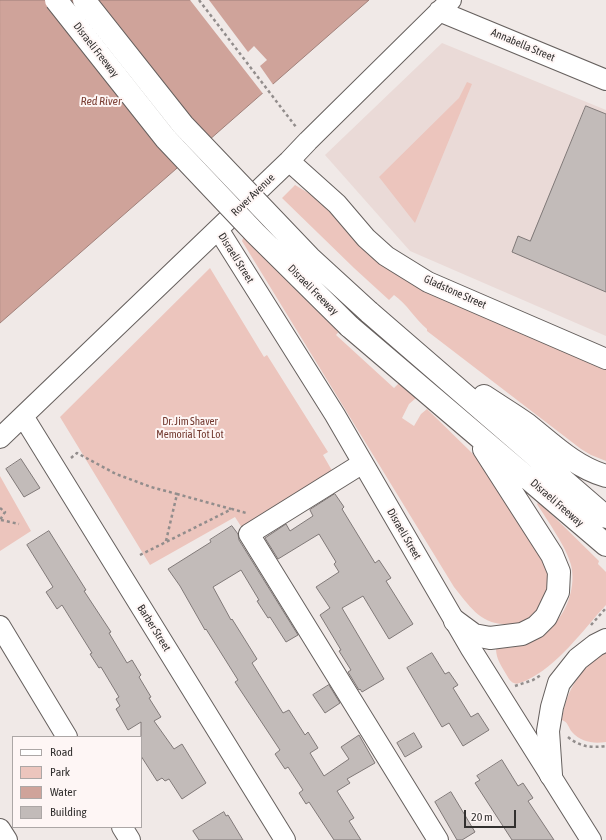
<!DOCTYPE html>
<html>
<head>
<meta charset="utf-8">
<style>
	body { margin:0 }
	#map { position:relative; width:606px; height:840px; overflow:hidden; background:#f0e9e7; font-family:"Asap Condensed",sans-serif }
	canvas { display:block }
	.legend { position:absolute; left:12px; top:736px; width:130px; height:92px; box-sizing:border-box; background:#fef6f5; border:1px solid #aca7a6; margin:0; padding:5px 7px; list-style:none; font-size:12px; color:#32302f }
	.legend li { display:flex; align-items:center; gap:8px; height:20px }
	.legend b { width:20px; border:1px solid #aca7a6 }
	.scale { position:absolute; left:464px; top:810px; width:52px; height:18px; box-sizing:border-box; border:2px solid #32302f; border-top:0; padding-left:5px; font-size:12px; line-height:14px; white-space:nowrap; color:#32302f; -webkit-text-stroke:3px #fef6f5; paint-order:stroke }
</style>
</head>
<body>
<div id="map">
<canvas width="606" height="840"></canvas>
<ul class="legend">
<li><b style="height:5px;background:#fff"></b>Road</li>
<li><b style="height:11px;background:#ecc5bd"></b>Park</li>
<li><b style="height:11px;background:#cfa39a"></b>Water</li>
<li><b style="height:11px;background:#c2bbb9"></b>Building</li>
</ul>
<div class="scale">20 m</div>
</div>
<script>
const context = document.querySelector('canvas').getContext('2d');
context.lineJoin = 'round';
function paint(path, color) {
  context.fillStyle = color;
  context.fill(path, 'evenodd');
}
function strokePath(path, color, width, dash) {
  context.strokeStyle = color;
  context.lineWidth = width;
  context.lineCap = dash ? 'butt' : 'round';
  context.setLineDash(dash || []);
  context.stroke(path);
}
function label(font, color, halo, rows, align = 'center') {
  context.font = font + ' "Asap Condensed",sans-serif';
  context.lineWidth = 4;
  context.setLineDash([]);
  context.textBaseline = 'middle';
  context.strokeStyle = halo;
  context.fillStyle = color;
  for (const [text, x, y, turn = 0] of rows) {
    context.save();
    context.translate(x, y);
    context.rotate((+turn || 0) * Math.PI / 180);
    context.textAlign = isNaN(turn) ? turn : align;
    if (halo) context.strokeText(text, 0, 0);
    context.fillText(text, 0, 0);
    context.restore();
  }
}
const built = new Path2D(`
	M442,43L606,110V336L410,251L325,155Z`);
const green = new Path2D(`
	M467,82L472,84L415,223L379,177L459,98Z
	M295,185L317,198L495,322L606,369V461L591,455L581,449L427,331V329C415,319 407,304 394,295L389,300L354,268L282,198Z
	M244,236L341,329L336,335L394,388L399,383L416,398L409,404L402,418L414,426L421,414L427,409L471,452L490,472L547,555L550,587L539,610L530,618L520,623L505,627L504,624C480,624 468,604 454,587L242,241Z
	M210,268L264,357L267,355L328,452L323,455L334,474L244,531L235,517L150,565L60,417Z
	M0,476L31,531L0,551Z
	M539,502L599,561L598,564L606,572V605C582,631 558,666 525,681C522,682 517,685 514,683C510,682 508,677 506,674C501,665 496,659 496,648C505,648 515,648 523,644C531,640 548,631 554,624C568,610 576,585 571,565C567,548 547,520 537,504Z
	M606,652V742C593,744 581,742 572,732C568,727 568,722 562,720C566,690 581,667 606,652Z`);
const water = new Path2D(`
	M0,0H369L0,323Z`);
const pier = new Path2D(`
	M190,0H209L248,52L254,46L267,60L260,66L274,86L264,95Z`);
const building = new Path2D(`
	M586,106L606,114V292L512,252L518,236L530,241Z
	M21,459L40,488L24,497L6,469Z
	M335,494L344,507L342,509L375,563L379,560L391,578L386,581L413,624L389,639L363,596L342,608L384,679L362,692L360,689L359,690L348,672L351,670L339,651L341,650L320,615L330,608L316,587L339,572L334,564L336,562L319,534L278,559L265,538L286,524L290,531L313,516L310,510Z
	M232,526L238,534L239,540L298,635L286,642L270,617L268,618L257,601L259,600L241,570L213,587L231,620L232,619L257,659L252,663L283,713L289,710L305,735L308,732L318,748L310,753L324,776L349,759L341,747L359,735L375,763L347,779L350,783L337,791L354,818L349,821L361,840H334L309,802L306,804L299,793L303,790L288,767L285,769L275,754L280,750L235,682L238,680L206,629L205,630L180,586L168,569L211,542L210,540Z
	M49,531L86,590L84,591L111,632L109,633L127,663L132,660L141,675L139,677L151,697L149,698L161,717L154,721L174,749L182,744L206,783L182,799L169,779L165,781L162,778L157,781L141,756V722L128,730L116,709L120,706L116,699L119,697L101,667L99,668L90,654L92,653L62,605L57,609L46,592L53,587L27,545Z
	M432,653L445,674L449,672L458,685L453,688L471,717L478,713L489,730L463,746L449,723L442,727L407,668Z
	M329,685L340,703L325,713L313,695Z
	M414,733L422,747L405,757L397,743Z
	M502,760L518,786L523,783L533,798L528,801L554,840H512L475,783L480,780L477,776Z
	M451,792L475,832L462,840H457L435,802Z
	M224,812L226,816L228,815L243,840H199L193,831Z`);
const path = new Path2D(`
	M199,0L296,127
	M71,458L77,453L116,474L151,487L177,494
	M0,508L5,512L0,520
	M1,520L19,524
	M166,541L177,494L231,509
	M140,555L232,509L246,513
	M591,625L606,608
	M515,686L533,680L541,675
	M568,737C580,747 591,748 606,746`);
const minor = new Path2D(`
	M439,11L606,80
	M289,161L337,204L366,238L386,256L428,282L606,359
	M218,229L335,415L471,649L591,840
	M23,416L285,840
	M0,438L289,161L308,141L451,0
	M363,463L249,534L438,840
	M0,626L67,737
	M122,827L130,840
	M0,829L7,840`);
const major = new Path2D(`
	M369,312L606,517
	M349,326L606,545
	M484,396C499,406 514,415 528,425C553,445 575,467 606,476
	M455,621L474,635L490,638L522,634L536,627L546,617L558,592L559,572L552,555L484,449
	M551,775L548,731L552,707L559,683L578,659L596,645L606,640`);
const majorBridge = new Path2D(`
	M56,0L166,139L255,233L349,326
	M84,0L183,125L310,258L369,312`);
const streetNames = [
	["Annabella Street",523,45,23],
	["Disraeli Freeway",96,50,52],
	["Rover Avenue",253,195,-44],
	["Disraeli Street",236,258,58],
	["Disraeli Freeway",313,290,45],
	["Gladstone Street",455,292,24],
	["Disraeli Freeway",557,503,41],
	["Disraeli Street",404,534,60],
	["Barber Street",154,628,58]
];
const parkNames = [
	["Dr. Jim Shaver",190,422],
	["Memorial Tot Lot",190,435]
];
const waterNames = [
	["Red River",101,101]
];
paint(built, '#eadad7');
paint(green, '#ecc5bd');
paint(water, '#cfa39a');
strokePath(water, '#a0807a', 1);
paint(pier, '#f0e9e7');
paint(building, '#c2bbb9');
strokePath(building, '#807978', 1);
strokePath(minor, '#66605e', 22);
strokePath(major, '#66605e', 24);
strokePath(path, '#928d8c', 2.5, [3, 3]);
strokePath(minor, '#fff', 20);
strokePath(major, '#fff', 22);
strokePath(majorBridge, '#66605e', 24, []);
strokePath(majorBridge, '#fff', 22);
label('11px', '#32302f', '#fef6f5', streetNames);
label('11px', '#72382e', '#fef6f5', parkNames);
label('italic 12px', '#7d4237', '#fef6f5', waterNames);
</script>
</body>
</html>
